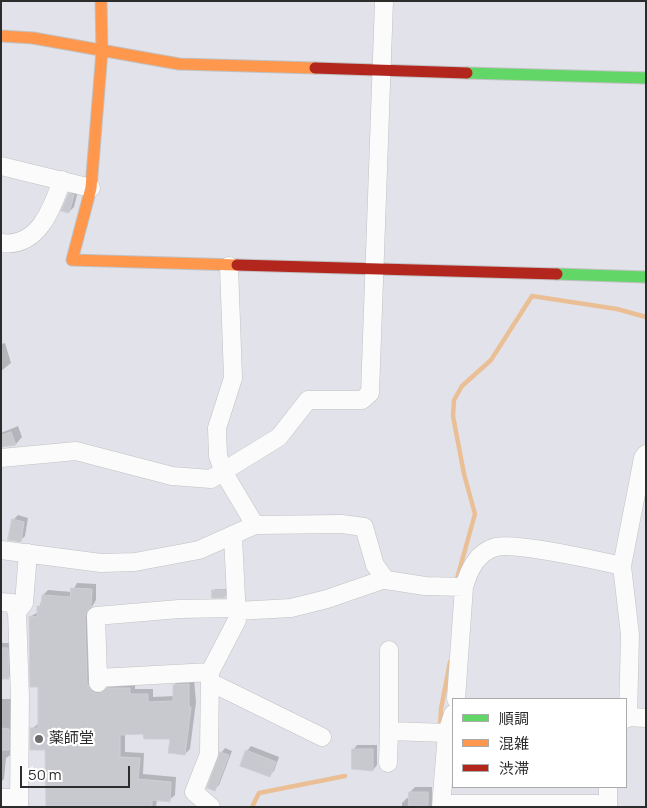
<!DOCTYPE html>
<html>
<head>
<meta charset="utf-8">
<style>
	body { margin:0 }
	#map { position:relative; width:647px; height:808px; overflow:hidden; background:#e2e3ea; font-family:Manrope,"Noto Sans JP",sans-serif }
	canvas { display:block }
	.frame { position:absolute; inset:0; border:2px solid #2c2c2c; pointer-events:none }
	.legend { position:absolute; left:452px; top:698px; width:175px; height:90px; box-sizing:border-box; background:#fff; border:1px solid #ababab; margin:0; padding:6px 9px; list-style:none; font-size:15px; color:#2c2c2c }
	.legend li { display:flex; align-items:center; gap:10px; height:25px }
	.legend b { width:25px; border:1px solid #ababab }
	.scale { position:absolute; left:20px; top:766px; width:110px; height:22px; box-sizing:border-box; border:2px solid #2c2c2c; border-top:0; padding-left:6px; font-size:15px; line-height:18px; white-space:nowrap; color:#2c2c2c; -webkit-text-stroke:4px #fff; paint-order:stroke }
</style>
</head>
<body>
<div id="map">
<canvas width="647" height="808"></canvas>
<div class="frame"></div>
<ul class="legend">
<li><b style="height:6px;background:#63d668"></b>順調</li>
<li><b style="height:6px;background:#ff974d"></b>混雑</li>
<li><b style="height:6px;background:#b3261e"></b>渋滞</li>
</ul>
<div class="scale">50 m</div>
</div>
<script>
const context = document.querySelector('canvas').getContext('2d');
context.lineJoin = 'round';
function paint(path, color) {
  context.fillStyle = color;
  context.fill(path, 'evenodd');
}
function strokePath(path, color, width, dash) {
  context.strokeStyle = color;
  context.lineWidth = width;
  context.lineCap = dash ? 'butt' : 'round';
  context.setLineDash(dash || []);
  context.stroke(path);
}
function label(font, color, halo, rows, align = 'center') {
  context.font = font + ' Manrope,"Noto Sans JP",sans-serif';
  context.lineWidth = 4.5;
  context.setLineDash([]);
  context.textBaseline = 'middle';
  context.strokeStyle = halo;
  context.fillStyle = color;
  for (const [text, x, y, turn = 0] of rows) {
    context.save();
    context.translate(x, y);
    context.rotate((+turn || 0) * Math.PI / 180);
    context.textAlign = isNaN(turn) ? turn : align;
    if (halo) context.strokeText(text, 0, 0);
    context.fillText(text, 0, 0);
    context.restore();
  }
}
const shadow = new Path2D(`
	M74,190L78,191L74,207L69,212L70,194Z
	M5,343L11,363L1,371V344Z
	M18,426L22,437L16,444L1,447V433Z
	M18,515L28,518L25,536L20,541L13,520Z
	M77,583L96,584V600L90,610L94,683L105,689L114,683H135V689H153V697L174,696V685L180,680L194,679L196,702L190,749L185,754L171,738L145,733H125V752L144,753L143,774L176,777L175,795L169,800H157L156,807H78L46,748L32,729L39,723V686L30,617L38,612L43,595L48,590L72,592Z
	M215,589H226L227,594L225,596L213,591Z
	M1,643H13L14,672L8,677H1Z
	M1,699H11L14,753L6,758L4,779L1,782Z
	M357,745H377V765L373,770L353,750Z
	M251,746L279,757L274,771L269,776L247,751Z
	M225,748L232,751L219,785L215,789L221,753Z
	M415,787H432V807H368L402,806V803L407,798H410V792Z`);
const stream = new Path2D(`
	M456,582L475,514L464,474L453,416L454,400L462,386L491,360L532,296L617,309L646,317
	M440,728L441,709L450,662
	M252,807L259,793L345,776`);
const building = new Path2D(`
	M69,193L74,195L69,213L61,211Z
	M11,432L16,445L1,447V436Z
	M12,519L24,522L21,542L8,540Z
	M71,588L92,589L91,607L85,616L87,683L92,692L98,694L107,688H130V694H148V702L173,701V685L189,684V707H191L185,755L168,753L170,739H144L143,734L120,735V757L140,758L138,779L171,782L170,802L152,800V807H46L45,750H30V728H38V687H30L29,616L37,617V606H41L42,595L70,597Z
	M212,590H225V598H212Z
	M1,648H8L9,679H1Z
	M1,728L9,729V750H1Z
	M352,749H373V771L352,769Z
	M246,750L276,762L270,777L240,766Z
	M220,752L229,755L215,791L207,788Z
	M409,792H428V807H409Z`);
const street = new Path2D(`
	M1,166L91,188
	M1,243C38,248 52,209 62,180
	M229,266L233,378L217,428L218,456L224,473L255,525
	M1,458L76,451L172,476L211,479L279,437L308,400H362L370,393L384,1
	M1,550L101,563L135,562L199,550L255,525L342,524L364,527L375,565L386,580L425,586L464,587C469,570 477,552 496,547C514,542 600,561 622,566
	M1,602L12,603L17,612L20,697L19,807
	M237,611L291,608L327,599L385,579
	M17,612L24,603L28,553
	M389,650V731L447,733L453,714
	M98,678L96,616L179,609L236,608
	M210,682L322,737
	M98,683V678L210,672
	M456,699L464,587
	M628,717L630,635L622,566L643,458L646,454
	M626,719L628,717L646,718
	M388,763L389,731
	M608,787V807
	M1,798H19
	M442,804H608
	M211,807L194,792L209,754L210,672L237,620L233,536
	M441,807L447,733H453`);
const fast = new Path2D(`
	M467,73L646,78
	M557,274L646,277`);
const slow = new Path2D(`
	M101,1L102,51L91,188L72,260L237,265
	M1,36L33,38L179,64L315,68`);
const jam = new Path2D(`
	M315,68L467,73
	M237,265L557,274`);
const markers = [
	[39,739,5,"#6c6c6e"]
];
const poiNames = [
	["薬師堂",49,739]
];
paint(shadow, '#0003');
strokePath(stream, '#eabf96', 4.5);
paint(building, '#c8c9cf');
strokePath(building, '#cecfd5', 1);
strokePath(street, '#c1c1c2', 19);
strokePath(fast, '#c1c1c2', 13);
strokePath(slow, '#c1c1c2', 13);
strokePath(jam, '#c1c1c2', 13);
strokePath(street, '#fbfbfc', 18);
strokePath(fast, '#63d668', 11);
strokePath(slow, '#ff974d', 11);
strokePath(jam, '#b3261e', 11);
for (const [x, y, r, color] of markers) {
  const dot = new Path2D();
  dot.arc(x, y, r, 0, 2 * Math.PI);
  context.fillStyle = color;
  context.fill(dot);
  strokePath(dot, '#fff', 2);
}
label('15px', '#2c2c2c', '#fff', poiNames, 'left');
</script>
</body>
</html>
